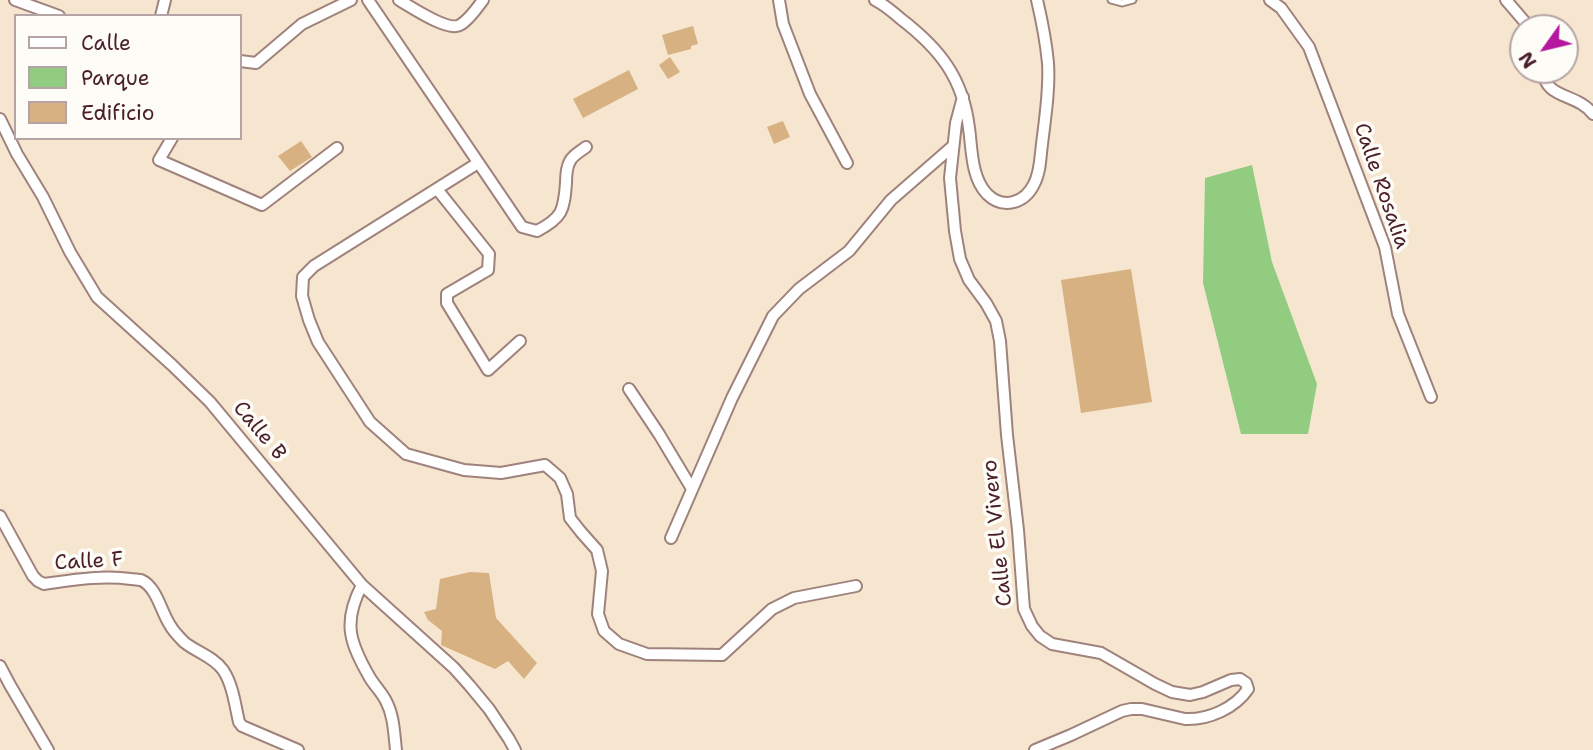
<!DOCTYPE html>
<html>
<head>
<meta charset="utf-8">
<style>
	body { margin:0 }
	#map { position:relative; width:1593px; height:750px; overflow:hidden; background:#f6e6cf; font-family:"Shantell Sans",sans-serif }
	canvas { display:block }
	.legend { position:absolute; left:14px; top:14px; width:228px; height:126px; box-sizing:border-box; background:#fdfcf7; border:2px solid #b5a4a5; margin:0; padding:9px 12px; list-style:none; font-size:21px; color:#4a1f2b }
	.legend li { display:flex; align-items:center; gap:14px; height:35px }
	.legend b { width:35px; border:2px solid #b5a4a5 }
	.north { position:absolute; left:1509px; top:14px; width:70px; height:70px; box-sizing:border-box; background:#fdfcf7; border:2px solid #b5a4a5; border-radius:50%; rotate:236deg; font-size:19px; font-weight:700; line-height:28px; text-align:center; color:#4a1f2b }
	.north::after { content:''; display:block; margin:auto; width:24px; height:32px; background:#b5179e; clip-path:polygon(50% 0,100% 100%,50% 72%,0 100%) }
</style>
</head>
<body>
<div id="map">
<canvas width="1593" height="750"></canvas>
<ul class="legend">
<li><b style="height:9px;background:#fff"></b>Calle</li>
<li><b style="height:19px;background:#92cc80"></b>Parque</li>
<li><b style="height:19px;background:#d8b183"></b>Edificio</li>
</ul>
<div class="north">N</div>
</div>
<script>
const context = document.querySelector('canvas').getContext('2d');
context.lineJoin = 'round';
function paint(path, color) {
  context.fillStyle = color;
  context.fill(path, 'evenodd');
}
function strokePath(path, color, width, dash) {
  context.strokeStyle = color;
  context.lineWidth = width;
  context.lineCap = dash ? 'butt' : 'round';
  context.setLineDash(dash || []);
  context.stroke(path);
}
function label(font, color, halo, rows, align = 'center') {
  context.font = font + ' "Shantell Sans",sans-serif';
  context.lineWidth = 7;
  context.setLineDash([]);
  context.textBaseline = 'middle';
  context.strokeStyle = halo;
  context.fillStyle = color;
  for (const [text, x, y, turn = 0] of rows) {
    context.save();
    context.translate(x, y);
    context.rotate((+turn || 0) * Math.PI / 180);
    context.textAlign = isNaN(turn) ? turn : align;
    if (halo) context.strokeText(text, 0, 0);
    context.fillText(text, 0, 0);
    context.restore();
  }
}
const green = new Path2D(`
	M1252,165L1272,262L1317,384L1308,434H1241L1203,283L1205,178Z`);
const building = new Path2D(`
	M693,26L698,44L691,46V49L668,55L662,35Z
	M670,57L680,72L668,79L659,65Z
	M629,70L638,89L583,118L573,99Z
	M783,121L790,137L774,144L767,127Z
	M301,141L312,157L290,171L278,156Z
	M1131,269L1152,402L1081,413L1061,280Z
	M470,572L489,573L496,618L537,663L524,679L508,661L495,669L441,645L442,631L428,620L424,612L436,609L440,579Z`);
const service = new Path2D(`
	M1111,0L1122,3L1133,0`);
const minor = new Path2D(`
	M15,0L59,16
	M368,0L522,227L537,231C562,218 564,211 566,183C566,176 566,168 570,161C573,155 581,151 586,147
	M399,0C411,7 448,32 460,25C469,20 477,8 483,0
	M779,0L783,24L810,94L847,163
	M875,0C885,5 893,12 901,19C940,49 963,78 969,128C972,149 971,177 987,194C1003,210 1025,203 1034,184C1039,175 1040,164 1041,153C1044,124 1050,92 1048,63C1046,42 1042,21 1037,0
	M1270,0L1281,8L1309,47L1385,247L1398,314L1431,397
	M1506,0L1530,28
	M161,16L165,0
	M240,61L256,63L302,24L351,0
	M1543,70C1545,100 1576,92 1593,114
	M963,97L956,123L950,178L955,231L960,259L969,280L986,303L996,321L1000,341L1007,435L1018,530L1024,609L1032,626L1040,636L1052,644L1101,653L1155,684L1172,692L1190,695L1203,692L1231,680L1240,679L1246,683L1248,689C1235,708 1209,720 1185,719L1142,709H1131L1122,711L1071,735L1035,750
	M0,119L17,154L43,197L70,252L97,297L172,365L210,402L362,585L454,668L470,686L489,709L509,739L515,750
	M172,138L159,160L262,205L337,148
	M478,163L314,266L303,277L302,296L309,320L318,342L370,422L406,454L464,470L501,473L545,465L560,478L567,494L570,518L581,532L597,550L602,571L598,614L604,631L619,644L647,654L722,655L772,609L794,598L856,586
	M437,189L489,254L488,270L447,294V303L488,370L520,341
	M629,389L659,434L692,489
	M0,516L33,576L38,581L44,584C73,580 101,575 131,579C132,579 140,580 141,580C157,587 161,612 170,625C173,631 179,637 184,642C196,652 214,657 223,670C233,685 235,705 239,722L242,726L298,750
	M671,538L732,398L773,316L799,289L849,251L891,200L953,146
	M362,585C342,623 350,643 370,678C375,686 382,693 386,701C394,716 394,733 396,750
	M0,666L10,685L48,750`);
const streetNames = [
	["Calle Rosalia",1381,186,71],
	["Calle B",259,431,50],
	["Calle El Vivero",998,533,-96],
	["Calle F",89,562,-3]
];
paint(green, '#92cc80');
paint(building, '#d8b183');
strokePath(service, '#a0827d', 9);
strokePath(minor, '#a0827d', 14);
strokePath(service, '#fff', 5);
strokePath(minor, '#fff', 10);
label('21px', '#4a1f2b', '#fdfcf7', streetNames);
</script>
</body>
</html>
